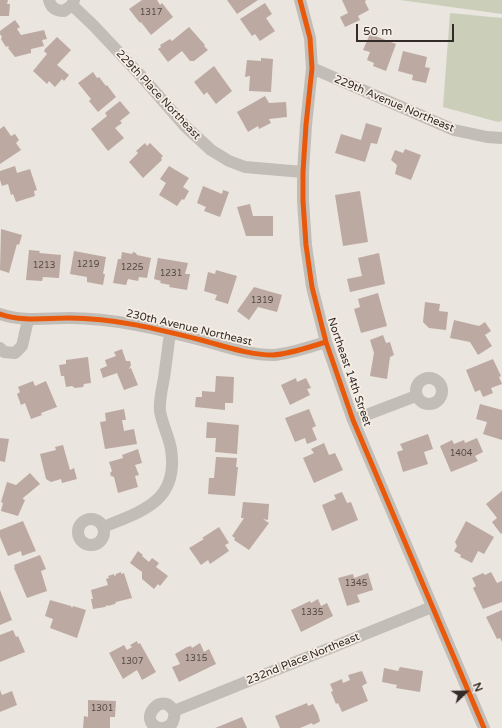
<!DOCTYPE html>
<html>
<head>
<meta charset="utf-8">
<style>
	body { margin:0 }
	#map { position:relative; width:502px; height:728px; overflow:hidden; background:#eae5df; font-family:"Varela Round",sans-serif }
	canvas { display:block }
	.north { position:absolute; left:446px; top:672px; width:40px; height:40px; -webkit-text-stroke:3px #f7efe6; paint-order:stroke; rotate:68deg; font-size:11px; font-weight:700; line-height:16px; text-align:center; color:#332b27 }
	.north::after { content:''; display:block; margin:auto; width:14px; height:18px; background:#332b27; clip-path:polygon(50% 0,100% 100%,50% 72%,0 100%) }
	.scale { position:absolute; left:356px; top:24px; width:98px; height:18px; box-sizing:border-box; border:2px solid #332b27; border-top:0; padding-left:5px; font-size:12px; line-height:14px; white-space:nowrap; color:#332b27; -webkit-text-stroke:3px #f7efe6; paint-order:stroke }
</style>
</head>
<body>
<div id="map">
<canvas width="502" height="728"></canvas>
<div class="north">N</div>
<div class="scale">50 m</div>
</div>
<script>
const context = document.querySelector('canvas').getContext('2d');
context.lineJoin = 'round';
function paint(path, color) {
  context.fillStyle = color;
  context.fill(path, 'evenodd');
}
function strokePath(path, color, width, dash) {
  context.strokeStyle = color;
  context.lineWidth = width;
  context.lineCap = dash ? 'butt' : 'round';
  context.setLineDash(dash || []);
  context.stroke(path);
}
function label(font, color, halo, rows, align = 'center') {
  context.font = font + ' "Varela Round",sans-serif';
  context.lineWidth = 3.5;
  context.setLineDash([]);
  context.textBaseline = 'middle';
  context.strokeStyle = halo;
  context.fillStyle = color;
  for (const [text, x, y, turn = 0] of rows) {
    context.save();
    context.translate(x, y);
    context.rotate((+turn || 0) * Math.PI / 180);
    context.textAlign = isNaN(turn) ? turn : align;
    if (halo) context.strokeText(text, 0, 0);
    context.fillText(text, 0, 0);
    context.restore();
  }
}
const green = new Path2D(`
	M400,0H502V14Z
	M450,13L502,18V121L498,122L443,107Z`);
const building = new Path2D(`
	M0,0H8L7,4H10L9,16H0Z
	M142,0H157L160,5L162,3L173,17L151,35L141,22L140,23L129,9Z
	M227,0H258L237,14Z
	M342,0H366L365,2L369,10L358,16L360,20L345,27L340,17L348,13Z
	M265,3L272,14L266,18L275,31L260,41L255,34L252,36L240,19Z
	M15,20L20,27L17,29L21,35L44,30L47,39L42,40L44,46L31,49V53L15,57L8,48L9,47L8,46L6,47L1,39L2,37L0,34V31Z
	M189,27L205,45L204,46L208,50L194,61H190L182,51L168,62L158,49L161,47L160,45L170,39L172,41Z
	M370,34L396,44L386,71L373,66L374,63L367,60L370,52L363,50Z
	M57,37L71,50L57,65L69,75L64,81L62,79L55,87L49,81L47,84L33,71L47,54L44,51L45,49Z
	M403,51L427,57L425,67L430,68L426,83L412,80L413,75L398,71Z
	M261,58L273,59L271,92L249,91L250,76L245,77L247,60L261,61Z
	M214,66L232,91L216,104L207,92L204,95L194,82Z
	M93,72L97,78L99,77L106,86L107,85L116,97L98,112L89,101L91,99L78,83Z
	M265,96L269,103L286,102L287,117L269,119L271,123L259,129L258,126L248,132L237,112Z
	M120,101L130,113L120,121L122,123L115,128L124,138L108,151L91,129L107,116L105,113Z
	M366,123L382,128L377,144L371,143L365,162L335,153L341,134L361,140Z
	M4,126L11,136L15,134L19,140L16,143L21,150L0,164V129Z
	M145,143L147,146L150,143L163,156L161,158L162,160L143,178L129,162L138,153L136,151Z
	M405,149L421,155L411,180L395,174L397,165L391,160L395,150L403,153Z
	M15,166L17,173L30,169L37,190L34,191L35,196L16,202L13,194L11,195L8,184L2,186L0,180V171Z
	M169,166L189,178L183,187L189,191L184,200L182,199L177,206L159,195L166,183L160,179Z
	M203,186L222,194L223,190L229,192L220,217L204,211L206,207L197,203Z
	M360,191L368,242L343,246L335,195Z
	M250,204L253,216H273V236H246L237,207Z
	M1,229L22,235L19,245L17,244L9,273L0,270Z
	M29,250L40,251L39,253L61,255L59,278L43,277L42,281L26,280Z
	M74,251L106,257L103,274H105L103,285L87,282V277L70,274Z
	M122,252L132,254L133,252L136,253L137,255L151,258L147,278L139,277L138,281L128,279L126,285L113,283L118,259H121Z
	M379,253L385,284L350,292L347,279L362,276L358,258Z
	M158,258L188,263L185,274H190L187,290L169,287L170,285L160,283L161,281L154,279Z
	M216,270L237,276L228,304L215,300L217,295L204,291L208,272L215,274Z
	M254,287L282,295L277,312L258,307L249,320L237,311Z
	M378,293L387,326L361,333L354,309L360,307L358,299Z
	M425,302L440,304L439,311L448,312L446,330L429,328L423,322Z
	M454,320L479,326L485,322L491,331L485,335L492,346L478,355L470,342L450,338Z
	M383,335L386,343L390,342L394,355L390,357L387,379L370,376L374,353L370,340Z
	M122,349L126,361H130L131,365L129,369L131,368L138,385L124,390L117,373L103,378L100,369L107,366L105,360L116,356L114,352Z
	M88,357L91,383L84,384L83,387L75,388L72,386L66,387L64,376H61L59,365L66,364V360Z
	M493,359L501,376L499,377L502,384L491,388L493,393L483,397L480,390L475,392L466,370Z
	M216,376L234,377L233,403H225V410L195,407L196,397H202V391L215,392Z
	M296,378L297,382L306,378L311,388L307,389L310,395L290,405L281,385Z
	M33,381L35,386L46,381L57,407L41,413L42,415L31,419L25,403L21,405L17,394L20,392L18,387Z
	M480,404L502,410V440L483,434L487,422L476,419Z
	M124,409L126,420H122L124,431L134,429L137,444L105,449L100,422L106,421L105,413Z
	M309,409L316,426L312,428L317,440L307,444L305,438L295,442L285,418Z
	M207,422L239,425L237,454L215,452L216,438H206Z
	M428,434L433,449L424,452L428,464L403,472L397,452L403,450L400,444Z
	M0,438L9,439L5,462L0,461Z
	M477,438L483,452L475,456L478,461L451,472L440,446L452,440L454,444L464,440L465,443Z
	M324,443L329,455L335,453L343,470L314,483L303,458L314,453L311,449Z
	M63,445L70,470L74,468L77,479L62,483L61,479L51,482L46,479L40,454L56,450L55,447Z
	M138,449L142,463L135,465L139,475L135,476L138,487L118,493L114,477L111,476L110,473L112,471L109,462L123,458L122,455Z
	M216,457L237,458L236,467H238L235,496L208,494L209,478H214Z
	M30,473L40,484L23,498V499L25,500L18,516L1,511L3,503L1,502L7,482L16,485Z
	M502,491V533L501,534L492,522L497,518L486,504Z
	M342,492L347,503L351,502L358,520L332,531L322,505L336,499L334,495Z
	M243,502L269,504L268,520L263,519L269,523L249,550L234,540L235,538L232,536L244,518H241Z
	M23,521L36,551L22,556L21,551L8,556L0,537V530Z
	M466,521L494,537L484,554L478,551L472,563L460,557L461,555L454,551L457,546L455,542Z
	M219,527L229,543L225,545L229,551L210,564L208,560L201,565L189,548L204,539L202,538Z
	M138,551L143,555L142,556L149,562L152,558L159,563L156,567L168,576L160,586L158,584L154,589L142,579V572L130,563Z
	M40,555L46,569L41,571L47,591L27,598L14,568L15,567L14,565Z
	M121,572V574L124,573L132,598L116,602L115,604L108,606L107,605L105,607L93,609L91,599H93L91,590L108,585L106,579L109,578L108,576L114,574V576L116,575V574Z
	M491,572L497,583L502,581V602L483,609L473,588L476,586L472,578L483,573L485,575Z
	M368,573L373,590L357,595L360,602L347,606L338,578L353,574L354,578Z
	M0,590L12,620L0,625Z
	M318,599L321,606L327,603L333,616L301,632L291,610L310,601L311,603Z
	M50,600L71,606L72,608L73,606L86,610L77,638L50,628L53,619L45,616Z
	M502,610V642L500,638L497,639L486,617Z
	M13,630L16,637L18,636L25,652L0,662V635Z
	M137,641L138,644L140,643L156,672L142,680L137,670L123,679L109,653L124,645L127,650L132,647L130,645Z
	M200,643L204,652L209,649L216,664L179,682L172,667L180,664L175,654L187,647L191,646L192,648Z
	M400,667L423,671L420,692L396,688L397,685L382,682L384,668L398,671Z
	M362,671L367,683L362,686L368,701L342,712L338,703L336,704L331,692L333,691L330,684L342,679L343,683L350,680L348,675Z
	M0,690L2,695L12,691L17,705L0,712Z
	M88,700L116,701L115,717H110V728H83L84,716L88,717Z
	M307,703L308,706L313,704L318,714L320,721L319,722L313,725L312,723L300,728H280L275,716Z
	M242,717L247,728H215L225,724Z`);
const street = new Path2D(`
	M49,0C51,8 56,11 64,11L72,5L74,0
	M300,0L310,38L312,68L306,125L303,172V201L306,245L312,287L326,342L353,420L484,728
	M72,5L94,26L142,77L185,126L211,150L229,161L245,167L303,172
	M312,68L454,130L487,137L502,138
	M0,314C22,322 46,318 69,318C114,318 158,329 201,340C224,346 249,355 273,355C290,354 309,347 326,342
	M0,348L4,352L15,353L22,346L28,320
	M416 391a13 13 0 1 1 26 0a13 13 0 1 1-26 0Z
	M353,420L416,396
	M78 532a13 13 0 1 1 26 0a13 13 0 1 1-26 0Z
	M103,527C143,511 179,501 171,449C169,437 162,424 160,411C159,400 162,389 164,378C166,363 168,348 170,333
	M174,711L432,607
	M160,728C136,722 161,690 173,710C176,715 174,720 171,725L164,728`);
const cycleway = new Path2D(`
	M300,0L310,38L312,68L306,125L303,172V201L306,245L312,287L326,342L353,420L484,728
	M0,314C22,322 46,318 69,318C114,318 158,329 201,340C224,346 249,355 273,355C290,354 309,347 326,342`);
const numberNames = [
	["1317",151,13],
	["1219",88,265],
	["1213",44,266],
	["1225",132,268],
	["1231",171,274],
	["1319",262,301],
	["1404",461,454],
	["1345",356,584],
	["1335",312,613],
	["1315",196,659],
	["1307",132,662],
	["1301",102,709]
];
const streetNames = [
	["229th Place Northeast",158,95,47],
	["229th Avenue Northeast",394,104,23],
	["230th Avenue Northeast",189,328,13],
	["Northeast 14th Street",349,372,71],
	["232nd Place Northeast",303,659,-22]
];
paint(green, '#cbcfba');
paint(building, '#bcaaa2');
strokePath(street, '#c3bdb8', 12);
strokePath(cycleway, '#e8590c', 5);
label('9px', '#554b46', null, numberNames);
label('11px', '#332b27', '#f7efe6', streetNames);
</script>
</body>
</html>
